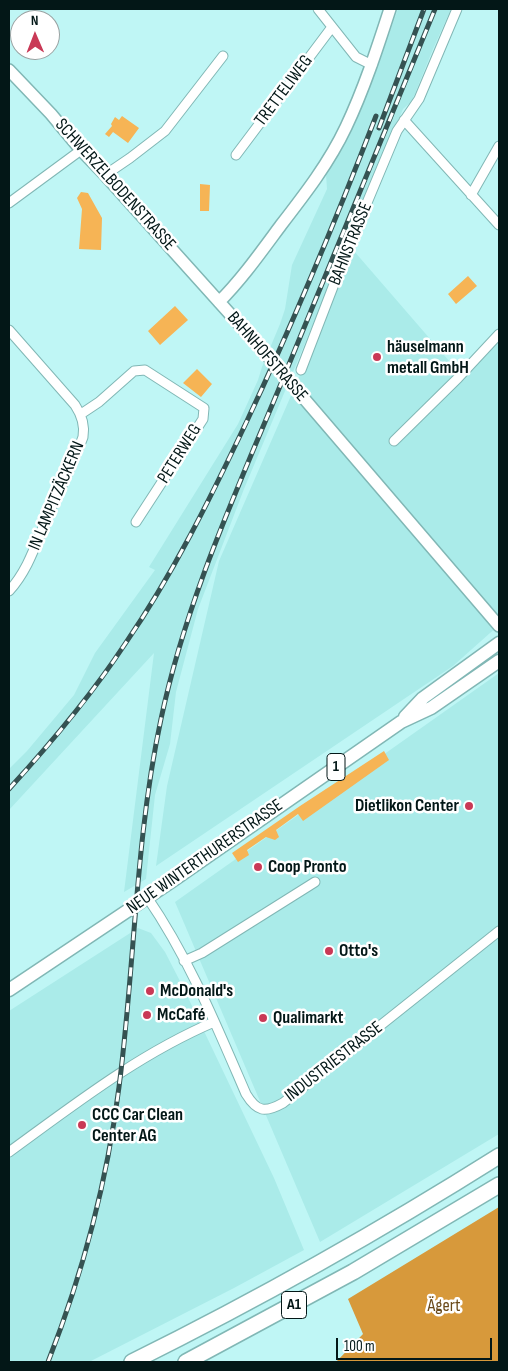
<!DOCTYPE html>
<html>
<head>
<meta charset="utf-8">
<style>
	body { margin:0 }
	#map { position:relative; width:508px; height:1371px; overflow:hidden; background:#bff6f5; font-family:"Sofia Sans Condensed",sans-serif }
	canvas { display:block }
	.frame { position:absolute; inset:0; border:10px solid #031717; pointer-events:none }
	.north { position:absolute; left:10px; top:10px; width:50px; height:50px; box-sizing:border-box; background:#fff; border:1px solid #9aa2a2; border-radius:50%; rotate:359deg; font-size:14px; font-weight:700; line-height:20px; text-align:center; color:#031717 }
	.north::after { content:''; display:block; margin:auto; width:18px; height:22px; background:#c93956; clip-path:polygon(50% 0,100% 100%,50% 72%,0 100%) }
	.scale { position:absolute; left:336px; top:1338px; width:156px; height:22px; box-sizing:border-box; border:2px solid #031717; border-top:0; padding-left:6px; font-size:15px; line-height:18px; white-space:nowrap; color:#031717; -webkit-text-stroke:4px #fff; paint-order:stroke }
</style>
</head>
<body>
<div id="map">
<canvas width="508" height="1371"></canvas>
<div class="frame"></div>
<div class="north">N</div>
<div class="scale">100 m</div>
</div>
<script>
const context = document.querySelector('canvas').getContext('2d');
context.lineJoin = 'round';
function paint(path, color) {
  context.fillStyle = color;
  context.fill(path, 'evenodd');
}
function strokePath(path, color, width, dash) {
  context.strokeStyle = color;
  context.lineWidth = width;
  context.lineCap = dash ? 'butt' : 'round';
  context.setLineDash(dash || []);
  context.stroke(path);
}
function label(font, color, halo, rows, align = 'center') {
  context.font = font + ' "Sofia Sans Condensed",sans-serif';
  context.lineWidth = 5;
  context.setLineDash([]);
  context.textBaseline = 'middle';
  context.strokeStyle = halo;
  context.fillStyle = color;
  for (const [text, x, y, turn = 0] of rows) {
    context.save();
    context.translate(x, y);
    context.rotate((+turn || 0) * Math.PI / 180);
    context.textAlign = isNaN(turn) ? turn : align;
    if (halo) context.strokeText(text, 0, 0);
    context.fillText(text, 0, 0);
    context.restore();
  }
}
const built = new Path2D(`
	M398,9H451L433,49L412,101L403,109L244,489L198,609L176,692L170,744L155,795L146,879L124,892L154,653L9,810V769L27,751L74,695L95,653L155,570L149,567L238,424L258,380L262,367L280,324L285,309L292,265L327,189L326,174L353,124L377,67Z
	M354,251L463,377L499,342V625L453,666L156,866L167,786L219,561Z
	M499,673V1134L320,1242L175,902Z
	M138,928L151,933L165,952L182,985L274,1178L304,1250L234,1288L89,1362H9V1011Z`);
const green = new Path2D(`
	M122,116L139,128L128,143L113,132L109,137L105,134L112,126L111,124L115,117L119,120Z
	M200,184L210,185L209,211H200Z
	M81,192L88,193L102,218L101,250L79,249L82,209L77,198Z
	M468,276L477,286L456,304L448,294Z
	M175,306L188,320L160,345L148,331Z
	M197,369L212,384L201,397L183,383Z
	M384,751L389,760L303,821L298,814L276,830L279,837L275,840L266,837L247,850L249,855L238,862L232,853L300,806Z`);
const forest = new Path2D(`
	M499,1207V1362H336L363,1334L348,1299Z`);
const street = new Path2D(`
	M318,9L356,57L372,65
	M404,120L499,225
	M236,155L332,27
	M105,175L130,158L165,131L223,56
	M471,195L499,146
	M9,203L81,150
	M9,330L75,405C81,414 85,426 83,437C81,443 78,449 75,455C68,474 59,492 50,511C37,539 30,568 9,591
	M301,370L346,253L397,131L419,99L457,9
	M81,414L99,402L134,371L145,370L204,408L203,419L136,522
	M394,441L458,378L499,334
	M147,897C189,958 217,1027 246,1094C257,1112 265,1113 283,1103L499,931
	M184,961L202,953L315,882
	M9,1152C75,1104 139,1054 214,1022`);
const secondary = new Path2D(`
	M9,70L51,114L81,150L105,175L265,353L499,626
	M219,302C242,279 261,252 281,225C305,194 329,163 346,127C364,89 377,49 390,9`);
const primary = new Path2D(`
	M405,717L423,698L499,643
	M9,990L172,881L401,722L431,708L499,661`);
const highway = new Path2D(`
	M132,1362C257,1300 380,1231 499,1156
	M186,1362L353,1272L499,1185`);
const rail = new Path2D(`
	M379,128L424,9
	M9,789C51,743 91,696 125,644C173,574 210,499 246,423C293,323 336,220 376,116
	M48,1362C83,1273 107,1182 119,1087C135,965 135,840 161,719C185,605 233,499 278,391C330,264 383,137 435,9`);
const markers = [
	[377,357,5,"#c93956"],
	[469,806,5,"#c93956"],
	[258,867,5,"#c93956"],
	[329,951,5,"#c93956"],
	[150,991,5,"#c93956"],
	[147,1015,5,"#c93956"],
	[263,1018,5,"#c93956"],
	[82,1125,5,"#c93956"]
];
const shields = [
	[336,767,18],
	[294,1305,25]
];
const shieldNames = [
	["1",336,767],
	["A1",294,1305]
];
const streetNames = [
	["TRETTELIWEG",284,91,-53],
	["SCHWERZELBODENSTRASSE",115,185,48],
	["BAHNSTRASSE",351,244,-68],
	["BAHNHOFSTRASSE",267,357,49],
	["PETERWEG",180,454,-58],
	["IN LAMPITZÄCKERN",57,496,-67],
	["NEUE WINTERTHURERSTRASSE",205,857,-35],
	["INDUSTRIESTRASSE",334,1062,-38]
];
const poiNames = [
	["häuselmann",387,347],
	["metall GmbH",387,368],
	["Dietlikon Center",459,806,"right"],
	["Coop Pronto",268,867],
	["Otto's",339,951],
	["McDonald's",160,991],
	["McCafé",157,1015],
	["Qualimarkt",273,1018],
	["CCC Car Clean",92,1115],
	["Center AG",92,1136]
];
const parkNames = [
	["Ägert",444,1306]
];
paint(built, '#aaebe9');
paint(green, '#f6b455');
paint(forest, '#d7993b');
strokePath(street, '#81b7b5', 11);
strokePath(secondary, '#81b7b5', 14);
strokePath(primary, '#81b7b5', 15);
strokePath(highway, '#81b7b5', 18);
strokePath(street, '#fff', 9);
strokePath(secondary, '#fff', 11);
strokePath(primary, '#fff', 12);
strokePath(highway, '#fff', 15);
strokePath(rail, '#355252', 5);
strokePath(rail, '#fff', 3, [9]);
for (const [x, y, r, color] of markers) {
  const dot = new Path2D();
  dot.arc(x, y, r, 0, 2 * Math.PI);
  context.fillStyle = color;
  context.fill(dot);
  strokePath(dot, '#fff', 2);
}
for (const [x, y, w] of shields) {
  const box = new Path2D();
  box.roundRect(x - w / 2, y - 13.5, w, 27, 4);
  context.fillStyle = '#fff';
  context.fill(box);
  strokePath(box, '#031717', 1);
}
label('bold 16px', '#031717', null, shieldNames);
label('18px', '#031717', '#fff', streetNames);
label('bold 18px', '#031717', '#fff', poiNames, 'left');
label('18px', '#6a4919', '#fff', parkNames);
</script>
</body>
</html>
